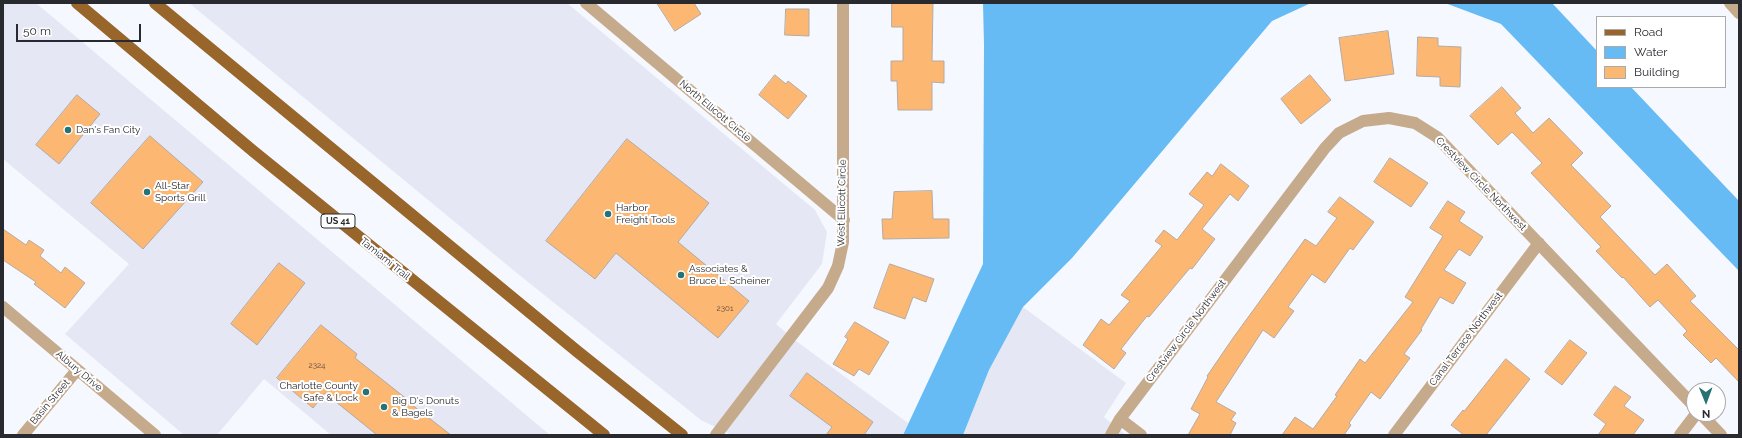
<!DOCTYPE html>
<html>
<head>
<meta charset="utf-8">
<style>
	body { margin:0 }
	#map { position:relative; width:1742px; height:438px; overflow:hidden; background:#f6f8ff; font-family:Raleway,sans-serif }
	canvas { display:block }
	.frame { position:absolute; inset:0; border:4px solid #292a2f; pointer-events:none }
	.legend { position:absolute; left:1596px; top:16px; width:130px; height:72px; box-sizing:border-box; background:#fff; border:1px solid #a9aaac; margin:0; padding:5px 7px; list-style:none; font-size:12px; color:#292a2f }
	.legend li { display:flex; align-items:center; gap:8px; height:20px }
	.legend b { width:20px; border:1px solid #a9aaac }
	.north { position:absolute; left:1686px; top:382px; width:40px; height:40px; box-sizing:border-box; background:#fff; border:1px solid #a9aaac; border-radius:50%; rotate:179deg; font-size:11px; font-weight:700; line-height:16px; text-align:center; color:#292a2f }
	.north::after { content:''; display:block; margin:auto; width:14px; height:18px; background:#277274; clip-path:polygon(50% 0,100% 100%,50% 72%,0 100%) }
	.scale { position:absolute; left:16px; top:24px; width:125px; height:18px; box-sizing:border-box; border:2px solid #292a2f; border-top:0; padding-left:5px; font-size:12px; line-height:14px; white-space:nowrap; color:#292a2f; -webkit-text-stroke:3px #fff; paint-order:stroke }
</style>
</head>
<body>
<div id="map">
<canvas width="1742" height="438"></canvas>
<div class="frame"></div>
<ul class="legend">
<li><b style="height:5px;background:#98662a"></b>Road</li>
<li><b style="height:11px;background:#66bbf4"></b>Water</li>
<li><b style="height:11px;background:#fcb773"></b>Building</li>
</ul>
<div class="north">N</div>
<div class="scale">50 m</div>
</div>
<script>
const context = document.querySelector('canvas').getContext('2d');
context.lineJoin = 'round';
function paint(path, color) {
  context.fillStyle = color;
  context.fill(path, 'evenodd');
}
function strokePath(path, color, width, dash) {
  context.strokeStyle = color;
  context.lineWidth = width;
  context.lineCap = dash ? 'butt' : 'round';
  context.setLineDash(dash || []);
  context.stroke(path);
}
function label(font, color, halo, rows, align = 'center') {
  context.font = font + ' Raleway,sans-serif';
  context.lineWidth = 4;
  context.setLineDash([]);
  context.textBaseline = 'middle';
  context.strokeStyle = halo;
  context.fillStyle = color;
  for (const [text, x, y, turn = 0] of rows) {
    context.save();
    context.translate(x, y);
    context.rotate((+turn || 0) * Math.PI / 180);
    context.textAlign = isNaN(turn) ? turn : align;
    if (halo) context.strokeText(text, 0, 0);
    context.fillText(text, 0, 0);
    context.restore();
  }
}
const built = new Path2D(`
	M3,3H36L550,435H331L264,379L217,435H184L65,334L129,264L3,159Z
	M189,3H567L815,210L827,232L822,264L776,324L796,341L908,423L903,435H732L701,420L518,274Z
	M1023,307L1126,383L1104,417L1126,435H963L989,370Z`);
const water = new Path2D(`
	M983,3H1311L1272,21L1072,258L1023,307L989,370L963,435H903L983,264L984,45Z
	M1445,3H1552L1597,51V87H1631L1739,201V271L1501,24Z`);
const building = new Path2D(`
	M657,3H694L701,14L675,31Z
	M892,3H933L932,61H944V83L932,82V110H898L897,81H891V61H903V27H892Z
	M786,9H809V36L785,35Z
	M1388,31L1394,74L1345,81L1339,38Z
	M1418,37L1438,38V46L1461,47L1460,87L1440,86V77L1417,76Z
	M775,75L786,84L788,81L807,96L788,119L759,95Z
	M1310,75L1331,100L1301,124L1281,99Z
	M1502,87L1521,108L1515,113L1533,133L1549,118L1583,153L1571,165L1611,206L1600,217L1655,275L1667,264L1696,296L1690,301L1739,350V382L1716,358L1711,363L1683,335L1687,331L1658,300L1650,307L1623,277L1622,278L1596,251L1601,247L1531,173L1542,163L1512,132L1498,145L1470,116Z
	M77,95L100,114L59,164L36,145Z
	M150,136L203,182L143,249L91,203Z
	M627,139L709,203L678,242L749,301L718,338L616,253L595,279L546,241Z
	M1390,158L1428,183L1411,207L1374,182Z
	M1221,164L1249,186L1238,201L1230,194L1202,229L1215,239L1192,269L1190,268L1149,317L1147,316L1121,349L1126,353L1114,369L1083,345L1101,319L1109,325L1130,301L1121,295L1162,246L1155,241L1164,230L1177,240L1204,205L1189,194L1207,172L1212,176Z
	M932,191L933,219H949V238L883,239L882,219H892L894,192Z
	M1340,197L1374,222L1353,250L1350,248L1325,283L1312,274L1288,307L1294,311L1274,338L1263,330L1216,402L1236,413L1231,420L1236,423L1230,435H1188L1200,414L1191,409L1208,377L1207,376L1233,338L1305,239L1316,246L1337,218L1328,212Z
	M1448,201L1465,212L1459,221L1483,237L1470,256L1459,249L1444,270L1466,283L1453,304L1440,297L1421,329L1422,330L1404,354L1410,358L1380,399L1371,392L1349,423L1351,425L1344,435H1282L1295,417L1313,429L1337,396L1335,395L1360,359L1365,363L1413,302L1405,297L1443,236L1430,228Z
	M3,229L26,245L29,240L44,250L40,256L61,273L65,267L85,283L65,308L34,284L36,282L3,260Z
	M279,263L305,283L257,345L231,324Z
	M890,264L934,279L926,302L913,297L905,319L874,308Z
	M855,322L889,342L869,375L859,369L854,376L833,364L848,339L845,337Z
	M321,325L357,354L355,358L408,400L407,401L451,435H377L325,393L313,408L277,378Z
	M1570,340L1587,353L1562,385L1545,372Z
	M1506,359L1530,379L1486,435H1464L1451,425L1463,410L1464,411Z
	M807,373L873,422L864,435H826L832,427L790,396Z
	M1615,386L1631,397L1624,406L1644,420L1633,435H1598L1606,424L1594,415Z`);
const street = new Path2D(`
	M586,3L844,220
	M1730,3L1739,13
	M3,307L155,435
	M1701,414L1721,435
	M1120,419L1141,435
	M23,435L77,370
	M716,435L828,288L838,266L843,242V3
	M1111,435L1120,419L1325,148L1339,133L1363,121L1389,118L1415,123L1437,137L1694,406
	M1394,435L1539,243
	M1680,435L1696,414`);
const primary = new Path2D(`
	M77,3L253,151L604,435
	M155,3L578,352L682,435`);
const markers = [
	[68,130,4,"#277274"],
	[147,192,4,"#277274"],
	[608,214,4,"#277274"],
	[681,275,4,"#277274"],
	[366,392,4,"#277274"],
	[384,407,4,"#277274"]
];
const numberNames = [
	["2301",725,309],
	["2324",317,366]
];
const shields = [
	[338,221,34]
];
const shieldNames = [
	["US 41",338,221]
];
const streetNames = [
	["North Ellicott Circle",715,111,40],
	["Crestview Circle Northwest",1481,184,46],
	["West Ellicott Circle",842,203,-89],
	["Tamiami Trail",385,259,39],
	["Crestview Circle Northwest",1186,331,-53],
	["Canal Terrace Northwest",1466,339,-53],
	["Albury Drive",79,371,40],
	["Basin Street",50,402,-50]
];
const poiNames = [
	["Dan's Fan City",76,130],
	["All-Star",155,186],
	["Sports Grill",155,198],
	["Harbor",616,208],
	["Freight Tools",616,220],
	["Associates &",689,269],
	["Bruce L. Scheiner",689,281],
	["Charlotte County",358,386,"right"],
	["Safe & Lock",358,398,"right"],
	["Big D's Donuts",392,401],
	["& Bagels",392,413]
];
paint(built, '#e5e8f4');
paint(water, '#66bbf4');
paint(building, '#fcb773');
strokePath(building, '#b4aaa2', 1);
strokePath(street, '#c6aa8c', 12);
strokePath(primary, '#98662a', 12);
for (const [x, y, r, color] of markers) {
  const dot = new Path2D();
  dot.arc(x, y, r, 0, 2 * Math.PI);
  context.fillStyle = color;
  context.fill(dot);
  strokePath(dot, '#fff', 1.5);
}
label('8px', '#5e4d40', null, numberNames);
for (const [x, y, w] of shields) {
  const box = new Path2D();
  box.roundRect(x - w / 2, y - 7, w, 14, 3);
  context.fillStyle = '#fff';
  context.fill(box);
  strokePath(box, '#292a2f', 1);
}
label('bold 9px', '#292a2f', null, shieldNames);
label('10px', '#292a2f', '#fff', streetNames);
label('10px', '#292a2f', '#fff', poiNames, 'left');
</script>
</body>
</html>
